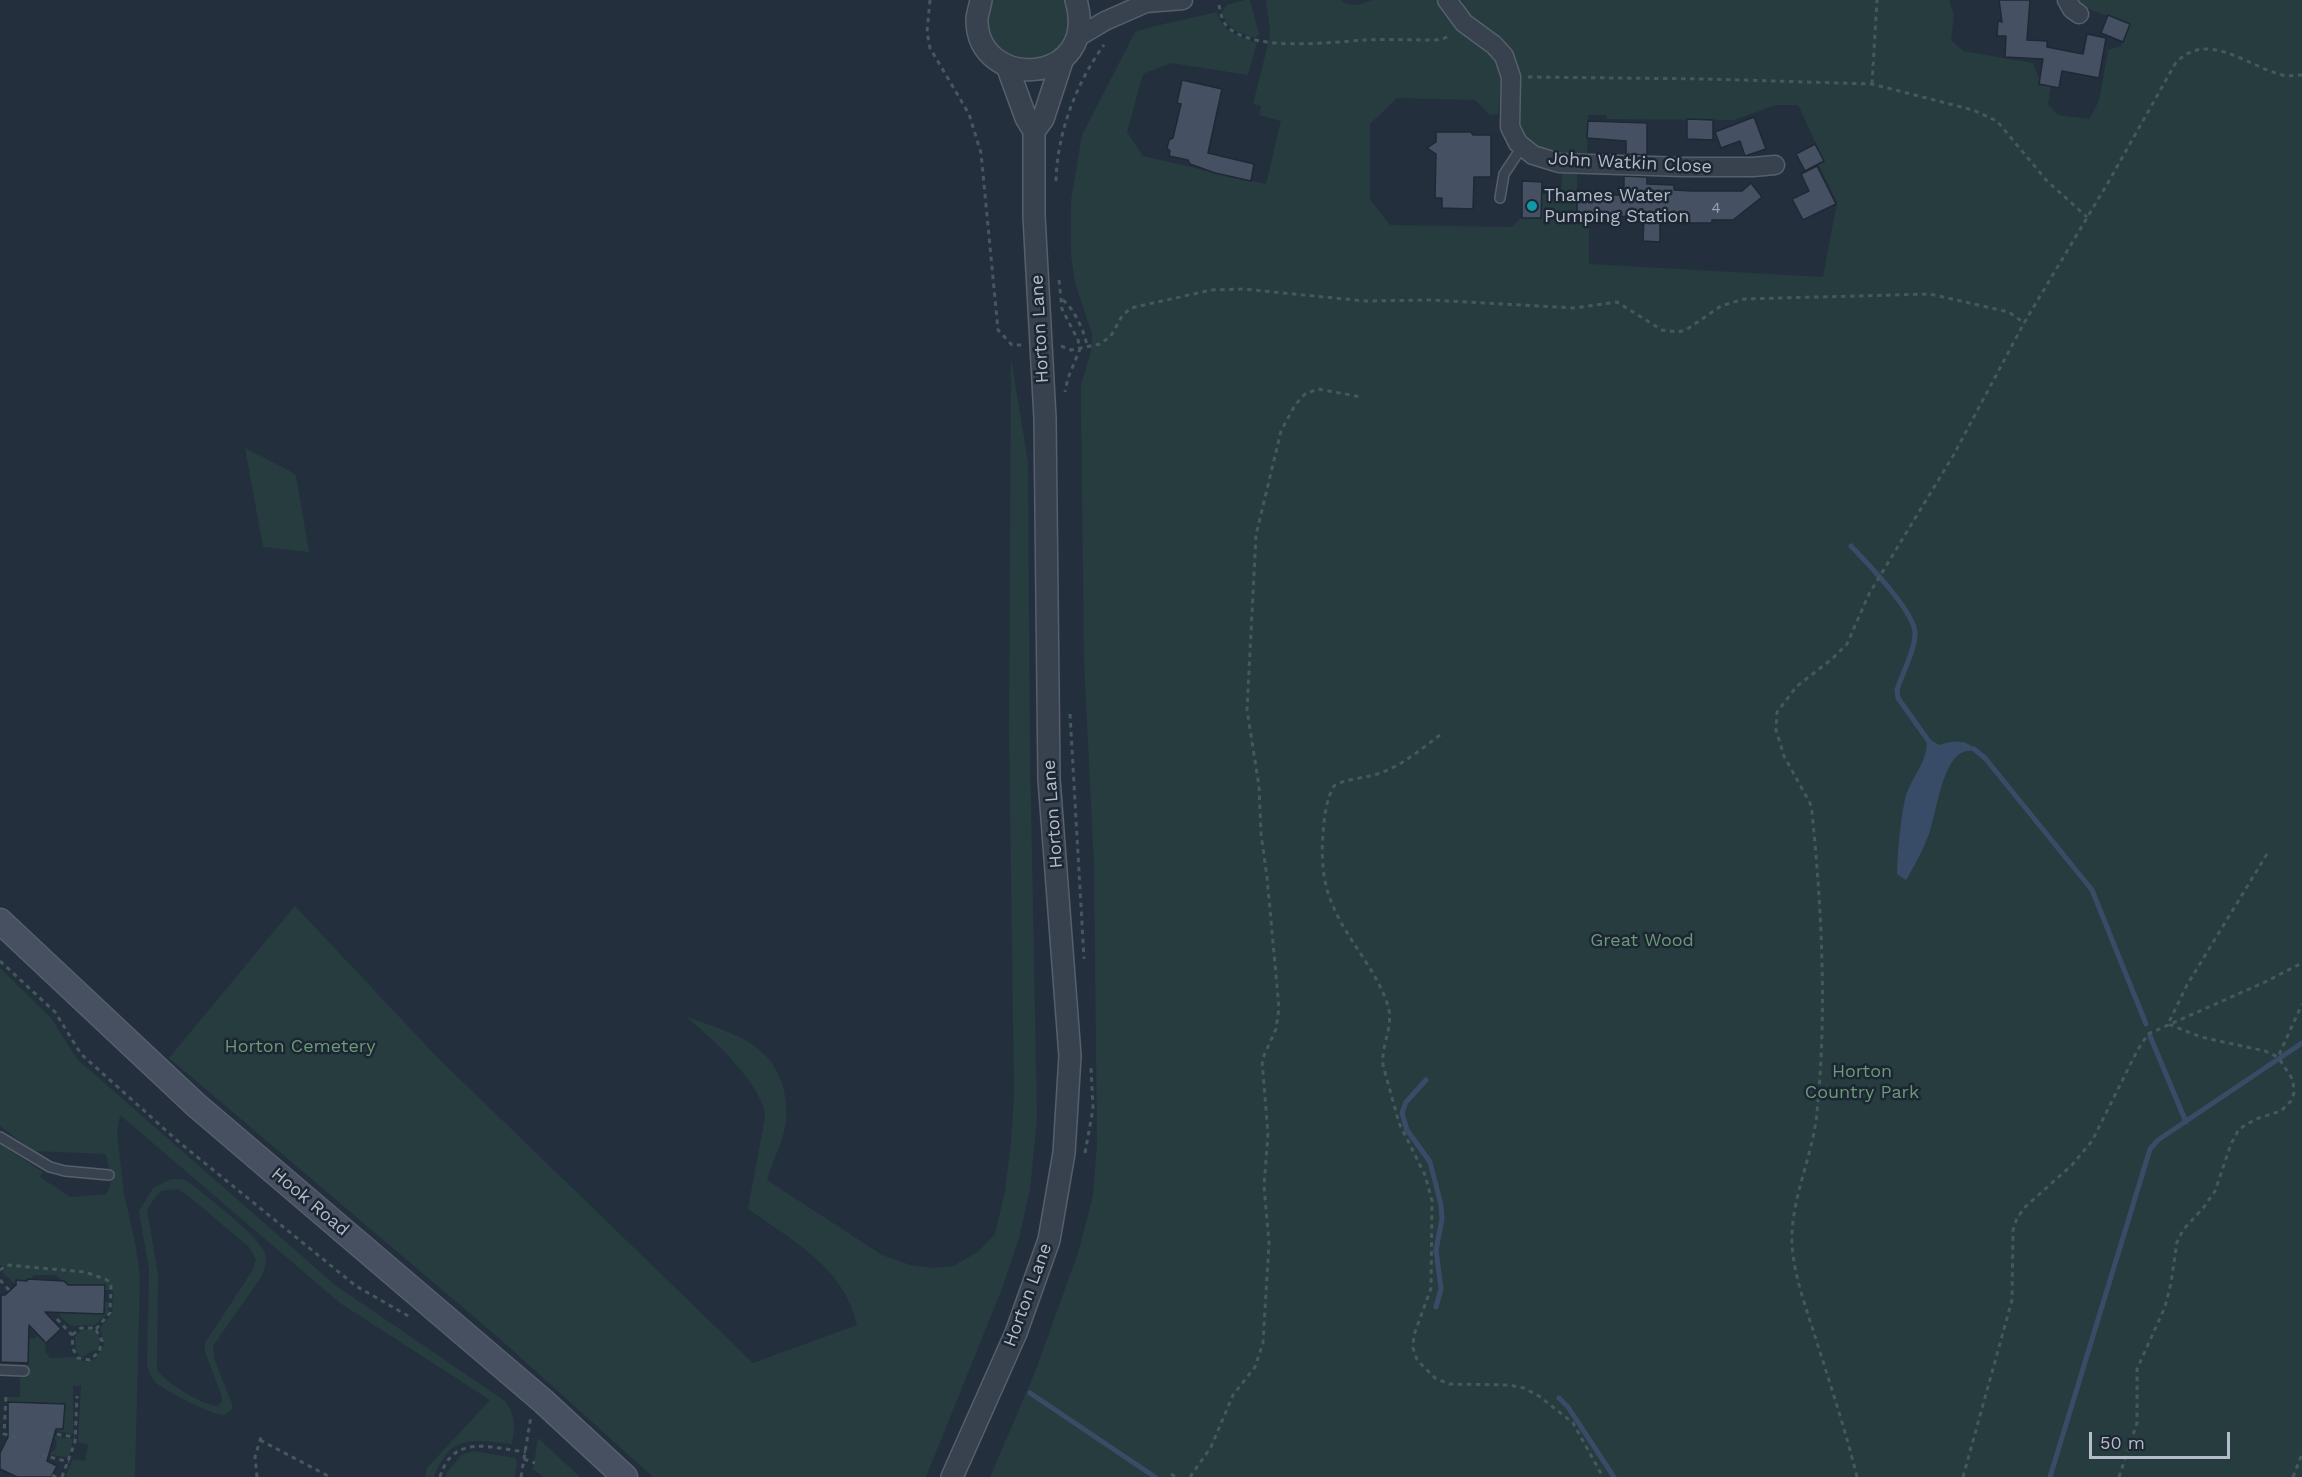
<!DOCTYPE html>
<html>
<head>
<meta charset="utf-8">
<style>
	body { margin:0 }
	#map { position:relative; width:2302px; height:1477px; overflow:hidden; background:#242f3e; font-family:"Work Sans",sans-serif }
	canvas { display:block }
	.scale { position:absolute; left:2089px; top:1432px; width:141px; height:27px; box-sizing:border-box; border:3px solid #b4bcc9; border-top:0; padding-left:8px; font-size:18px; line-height:21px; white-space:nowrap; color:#b4bcc9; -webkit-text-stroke:4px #1d2633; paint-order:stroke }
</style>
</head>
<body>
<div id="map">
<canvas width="2302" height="1477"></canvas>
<div class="scale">50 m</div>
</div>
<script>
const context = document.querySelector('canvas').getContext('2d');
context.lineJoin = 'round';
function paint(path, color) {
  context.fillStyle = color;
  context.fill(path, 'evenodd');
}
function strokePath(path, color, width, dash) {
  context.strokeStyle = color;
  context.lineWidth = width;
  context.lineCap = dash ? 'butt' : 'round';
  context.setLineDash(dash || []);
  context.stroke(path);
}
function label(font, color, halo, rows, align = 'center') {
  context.font = font + ' "Work Sans",sans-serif';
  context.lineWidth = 5;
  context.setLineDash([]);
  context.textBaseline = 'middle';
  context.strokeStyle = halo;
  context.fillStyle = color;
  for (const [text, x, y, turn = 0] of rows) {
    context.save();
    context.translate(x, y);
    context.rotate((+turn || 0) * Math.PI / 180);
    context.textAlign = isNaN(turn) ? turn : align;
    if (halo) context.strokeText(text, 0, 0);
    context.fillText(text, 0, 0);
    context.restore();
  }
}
const green = new Path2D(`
	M991,0H1069L1073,14L1065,45L1038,62C1029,60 1019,60 1010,57C986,50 985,19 991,0Z
	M1245,0H1250L1259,34L1256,38C1240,34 1227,29 1222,11L1227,5Z
	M1266,0H1340L1347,4L1358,5L1372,0H1435L1463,34L1491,50L1498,65L1502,80L1498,114L1490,115L1475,100L1397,98L1370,124V199L1390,225L1512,227L1522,217L1541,218V194H1561L1562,172H1577V216H1589V264L1823,277L1837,202L1818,164L1824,161L1798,105H1776L1734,120L1607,119L1606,115H1588L1587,155H1555L1533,147L1518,128V81L1466,10L1462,0H1949L1954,15L1951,40L1963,51L2033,63L2038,76L2051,86L2048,104L2058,115L2089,119L2099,101L2108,50L2121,46L2130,24L2083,7L2075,0H2302V1477H990L1035,1372L1079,1250L1093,1195L1097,1143L1094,866L1084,663L1081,410V385L1091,351L1092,334L1075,283L1071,255V201L1082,135L1135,32L1155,26L1217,12C1223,33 1239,36 1257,43L1248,75L1171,63L1143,74L1127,132L1143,156L1266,184L1281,121L1259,115L1261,106L1253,104L1269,40L1270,30Z
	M1011,358L1028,462L1030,749L1037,1119L1030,1189L1019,1238L1001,1291L926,1477H653L500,1339L169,1058L295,906L437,1057L753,1363L857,1325C844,1267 793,1241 748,1209L765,1117C765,1086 708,1034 685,1016C726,1032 772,1040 784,1090C786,1103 788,1115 785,1127C782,1145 772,1162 767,1180L882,1255L910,1265L933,1268L953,1266L978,1252L995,1234L1005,1191L1011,1142L1014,1095L1009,733Z
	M245,448L290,471L296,476L309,552L263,547Z
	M0,968L51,1018L77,1059L335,1285L505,1401C516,1415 515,1427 512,1444C471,1440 451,1433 434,1477H425L427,1468L490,1400L340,1303L120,1115L117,1134L124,1193L135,1242L140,1276L135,1477H65L73,1459L85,1461L88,1445L78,1442L81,1386H73V1434L57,1431V1429H63L64,1404L8,1402V1397H20V1378L28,1377V1338H35L38,1335L46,1343L45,1351L50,1358L73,1357L87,1362L95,1359L104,1345L100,1328L112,1314L113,1290H105V1285H68L55,1275H33L32,1279L17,1281L16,1285L2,1272L6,1268L0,1265V1144L43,1172L40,1177L70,1197L106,1194C115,1183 108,1167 106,1154L33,1151L0,1126Z
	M171,1179H182L190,1183C206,1196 259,1236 265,1253C267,1261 265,1269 262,1276L213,1346L214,1358L232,1404V1410L224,1415C214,1416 163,1390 155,1382C151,1377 149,1371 147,1365L149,1270L139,1211L153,1188ZM177,1189L186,1194L249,1247L256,1260L252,1271L205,1343V1352L221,1394L222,1401L218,1406C204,1406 162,1381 157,1369L158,1274L147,1210L154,1199L161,1191Z
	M105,1302H109L108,1313L95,1325L71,1326L60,1316V1313L104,1314Z
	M90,1328L98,1334L100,1341L98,1349L90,1352L82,1358L76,1351L75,1337L80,1331Z
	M53,1436L73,1439L69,1458L49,1454L55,1450L57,1442Z
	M538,1438L580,1477H543L533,1469Z
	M473,1451L515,1458L517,1462L515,1477H446V1474L461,1455Z`);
const water = new Path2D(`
	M1926,737L1939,745C1956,740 1965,739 1979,752C1972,750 1963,750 1957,756C1941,771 1936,813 1929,834C1923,850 1915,865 1906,880L1897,874C1898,849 1900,823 1905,799C1910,778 1931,759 1926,737Z`);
const stream = new Path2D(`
	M1851,546C1867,563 1913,610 1915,632C1916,648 1902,674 1897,690L1898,698L1930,743
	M1974,749L1985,758L2092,890L2146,1024
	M2150,1036L2186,1122
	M1426,1080L1406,1102L1402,1113L1407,1130L1430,1162L1441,1205L1442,1219L1436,1250L1441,1289L1436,1307
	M1030,1393L1155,1477
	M1559,1398L1568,1407L1614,1477
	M2050,1477L2150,1149L2158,1140L2302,1043`);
const building = new Path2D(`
	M1999,0H2030L2027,40L2047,41V47L2083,54L2087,34L2106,38L2099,78L2062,71L2059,88L2039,84L2043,59L2005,57L2006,36H1997L1998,21L2002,22Z
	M2108,15L2130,24L2123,42L2101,33Z
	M1182,80L1222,89L1208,153L1254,164L1251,181L1215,173L1190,164L1188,160L1169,156L1170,151L1167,148L1169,140L1173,138L1181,104L1177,103Z
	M1754,117L1766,149L1745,156L1740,141L1721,148L1715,132Z
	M1687,119L1713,120V140L1687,139Z
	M1588,121L1647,123V155L1626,154V141L1587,138Z
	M1436,132H1471L1473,135H1491V177H1474L1473,209L1442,208V198H1435L1436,154L1427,148L1436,142Z
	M1815,144L1824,161L1805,171L1796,154Z
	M1817,166L1836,204L1803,220L1792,199L1809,191L1801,174Z
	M1624,176L1647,177V184L1674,185V190L1692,191H1742L1751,183L1762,197L1733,220H1712V223H1660V242L1643,241L1644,216L1577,217V198H1606V195H1624Z
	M1522,181L1542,182L1541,218H1522Z
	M27,1279L64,1281L68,1285H105L104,1314L45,1312L61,1329L46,1343L29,1325L28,1363L1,1362V1295H5L16,1285V1280L27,1281Z
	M8,1402L65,1404L63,1429H56L47,1461L57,1466L51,1477H17L0,1469V1453L8,1437Z`);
const path = new Path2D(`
	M930,0L927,32L930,48L969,114L981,153L998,330L1012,345H1022
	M1219,5C1221,14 1222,23 1230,29C1260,52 1330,42 1366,40C1389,39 1412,40 1435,40L1443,39L1451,35
	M1528,77L1708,79L1872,84L1973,110L1997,121L2047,181L2087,217
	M1872,84L1877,0
	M1056,181C1057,134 1076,83 1104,45
	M1059,280L1062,309L1078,340L1080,349L1068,378L1065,392
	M1063,300C1073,307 1086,334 1087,347
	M1061,346L1071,350L1100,344L1111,336L1122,316L1131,308L1211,290L1243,289L1365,301L1429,300L1574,308L1617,302L1662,330L1678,332L1686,330L1721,306L1744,299L1930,294L2009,312L2024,323
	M1070,714L1084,959
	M1440,735C1421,749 1403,765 1380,773C1367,778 1343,779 1334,786C1326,800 1324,818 1323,834C1321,859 1323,884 1333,906C1347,940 1377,970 1388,1006C1394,1026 1381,1045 1383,1065L1399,1123L1425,1175L1432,1201L1431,1288L1414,1335L1413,1348L1417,1360L1435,1378L1449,1384L1509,1385L1524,1388L1539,1396L1573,1423L1603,1477
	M2267,854L2187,985L2168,1024L2201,1037L2265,1051L2278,1057L2302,1004
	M0,961L55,1012L81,1054L180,1143L356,1286L410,1317
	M1085,1153L1093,1109L1091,1067
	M0,1270L7,1265L85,1272L105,1279L110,1282L111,1286L110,1313L96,1329
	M0,1280L10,1291
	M57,1319L72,1335L73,1349L78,1358L90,1360L99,1352L102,1341L95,1328H81L72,1335
	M6,1397L4,1434L16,1437
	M48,1433L75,1437
	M260,1440L330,1477
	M42,1455L69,1462
	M524,1459L535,1463
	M1171,1474L1176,1477
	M52,1475L56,1477
	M62,1477L75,1442L77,1396
	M257,1477L255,1457L261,1437
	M440,1477C453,1433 491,1448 526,1452
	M521,1477L531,1416
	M1190,1477L1211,1447L1233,1395L1255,1367L1263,1343L1269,1243L1264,1186L1268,1134L1262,1060L1276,1029L1279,1008L1267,877L1261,834L1259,786L1247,710L1256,535L1281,431L1295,405L1305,394L1318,389L1361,397
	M1857,1477C1845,1428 1829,1381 1814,1333C1805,1305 1794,1275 1792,1245C1790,1199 1813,1157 1817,1112C1827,1013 1822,912 1812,812L1810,803L1784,756L1776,730L1777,712L1797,686L1832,659L1847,644L1869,594L1953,456L2024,323L2109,181L2175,64C2205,29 2246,65 2279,74C2286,77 2294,75 2302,75
	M1963,1477L2012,1300L2013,1230L2017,1218L2026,1206L2072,1165L2092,1141L2137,1051L2148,1034L2265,982L2302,963
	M2119,1477L2137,1423V1369L2165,1307L2171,1283L2177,1242L2183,1230L2204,1207L2215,1191L2231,1144L2239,1129L2256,1119L2281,1111L2291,1101L2294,1093L2293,1080L2278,1057
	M2293,1477L2302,1454`);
const service = new Path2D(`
	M1500,198L1504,174L1522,147
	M0,1137L50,1167L65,1171L109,1175
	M0,1370L24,1371`);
const minor = new Path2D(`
	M1447,0L1464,23L1494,45L1504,56L1511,77L1510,127L1518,143L1533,155L1559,163L1684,167H1753L1775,165
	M2067,0L2072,9L2079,14
	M1078,37L1105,21L1146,3L1183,0`);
const tertiary = new Path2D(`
	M981,0C980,6 978,12 977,18C975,92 1101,87 1076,0
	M1034,131L1043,119L1063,58
	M952,1477L1016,1333L1049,1240L1064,1153L1070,1056L1049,779L1045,418L1034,216V131L1026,118L1007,66`);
const secondary = new Path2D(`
	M0,921L196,1105L543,1401L625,1477`);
const markers = [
	[1532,206,6,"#0f9aa8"]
];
const numberNames = [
	["4",1716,209]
];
const streetNames = [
	["John Watkin Close",1630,163,3],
	["Horton Lane",1040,329,-93],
	["Horton Lane",1053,814,-94],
	["Hook Road",310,1202,40],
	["Horton Lane",1028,1295,-70]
];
const poiNames = [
	["Thames Water",1544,196],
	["Pumping Station",1544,217]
];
const parkNames = [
	["Great Wood",1642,941],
	["Horton Cemetery",300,1047],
	["Horton",1862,1072],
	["Country Park",1862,1093]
];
paint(green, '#263c3f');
paint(water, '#394c67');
strokePath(stream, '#394c67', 5);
paint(building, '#455162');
strokePath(building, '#1f2835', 1.5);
strokePath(service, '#565f6c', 12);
strokePath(minor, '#565f6c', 21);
strokePath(tertiary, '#565f6c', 24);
strokePath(secondary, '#565f6c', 27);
strokePath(path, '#44595c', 3, [4.5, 4.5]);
strokePath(service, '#38414e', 9);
strokePath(minor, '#38414e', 18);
strokePath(tertiary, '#38414e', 21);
strokePath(secondary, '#465061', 24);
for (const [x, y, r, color] of markers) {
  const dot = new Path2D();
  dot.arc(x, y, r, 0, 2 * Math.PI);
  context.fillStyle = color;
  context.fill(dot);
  strokePath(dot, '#1d2633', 2);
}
label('15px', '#98a1af', null, numberNames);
label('18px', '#b4bcc9', '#1d2633', streetNames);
label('18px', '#b4bcc9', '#1d2633', poiNames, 'left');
label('18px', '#6b9a76', '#1d2633', parkNames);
</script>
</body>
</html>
